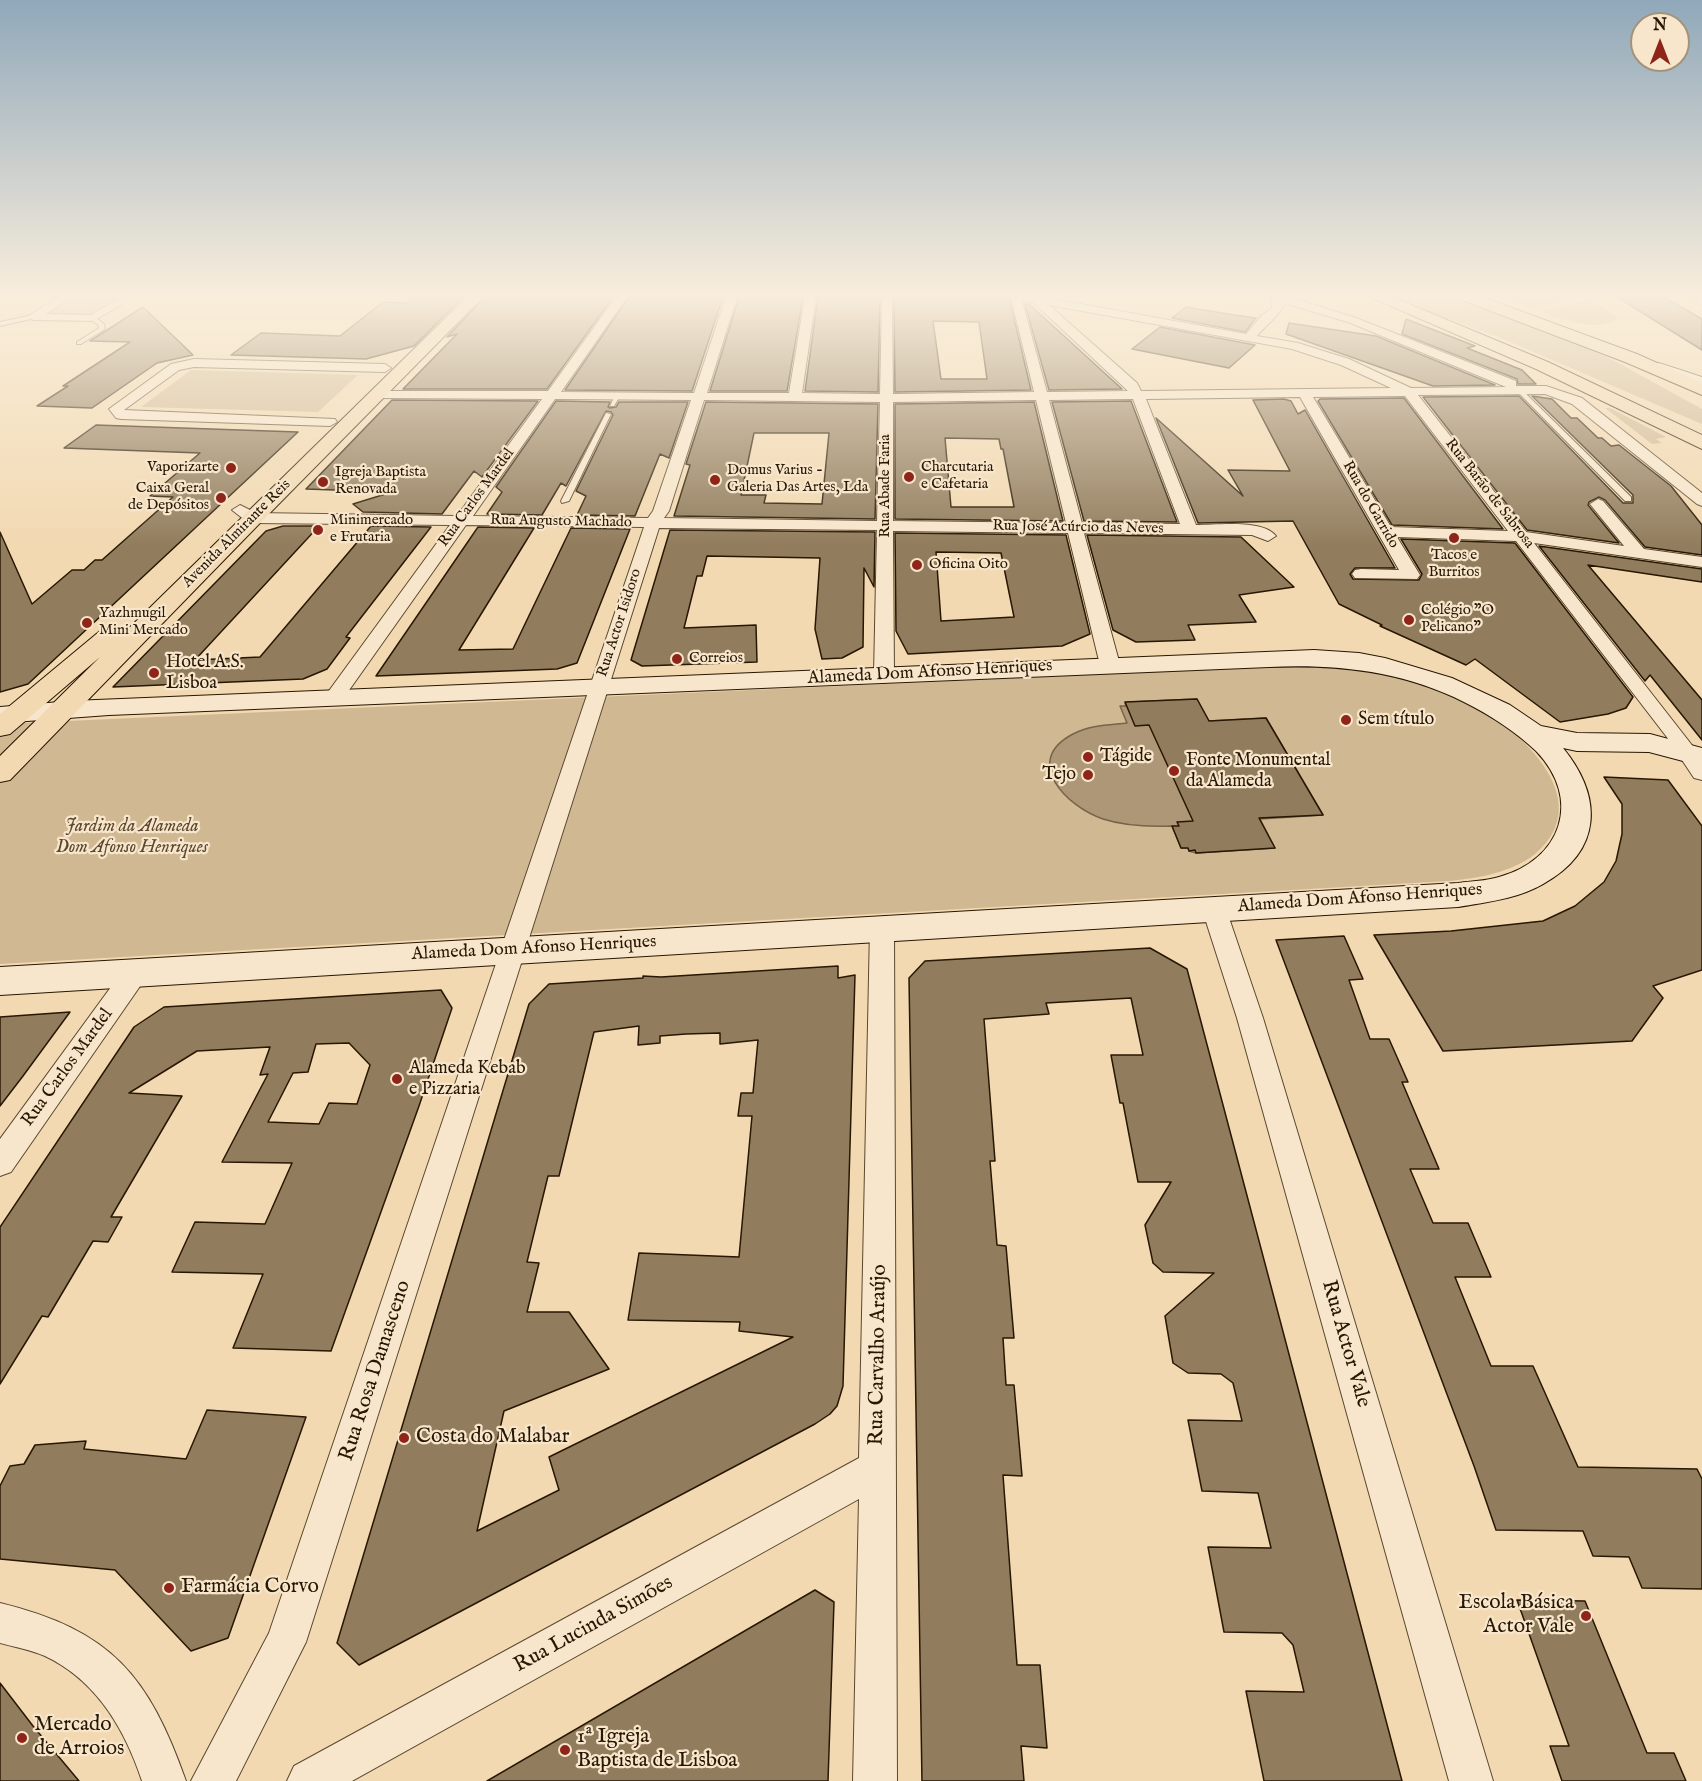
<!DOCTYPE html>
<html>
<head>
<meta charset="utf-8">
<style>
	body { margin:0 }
	#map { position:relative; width:1702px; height:1781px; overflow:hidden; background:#f2d9b1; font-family:"IM FELL English",serif }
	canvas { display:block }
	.north { position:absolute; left:1630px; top:12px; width:60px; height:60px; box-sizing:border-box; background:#f7e6cc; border:2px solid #a4937b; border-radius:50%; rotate:0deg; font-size:16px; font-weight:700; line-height:24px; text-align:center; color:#281702 }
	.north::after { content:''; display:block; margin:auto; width:21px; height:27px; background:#8f2418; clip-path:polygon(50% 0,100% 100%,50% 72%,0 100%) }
</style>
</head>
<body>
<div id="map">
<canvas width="1702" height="1781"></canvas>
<div class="north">N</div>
</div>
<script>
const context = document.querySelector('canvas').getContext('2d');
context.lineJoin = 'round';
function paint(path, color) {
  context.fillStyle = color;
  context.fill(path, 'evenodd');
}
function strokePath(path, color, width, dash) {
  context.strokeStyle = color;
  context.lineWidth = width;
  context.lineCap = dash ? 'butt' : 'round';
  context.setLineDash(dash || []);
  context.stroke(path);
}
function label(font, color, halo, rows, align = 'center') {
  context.font = font + ' "IM FELL English",serif';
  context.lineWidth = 4.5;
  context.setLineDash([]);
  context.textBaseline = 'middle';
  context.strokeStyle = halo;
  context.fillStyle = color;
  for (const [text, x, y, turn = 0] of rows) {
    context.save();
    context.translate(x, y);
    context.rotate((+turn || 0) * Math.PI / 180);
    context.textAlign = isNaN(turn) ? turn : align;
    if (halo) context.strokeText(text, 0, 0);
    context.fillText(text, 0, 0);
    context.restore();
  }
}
const green = new Path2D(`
	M74,297H123L93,315H43Z
	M1387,297H1458L1501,312L1613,360L1702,409V424L1496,336Z
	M1499,297H1575L1533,308Z
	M1591,299L1616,316L1617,319C1594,332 1564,320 1541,312Z
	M191,370L358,375L318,412L141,407Z
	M1605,408H1610L1666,437L1656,439L1662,443L1652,444Z
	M1305,665C1360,665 1414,677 1463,700C1515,723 1601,799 1535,854C1511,873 1478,878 1449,881L0,964V724Z`);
const water = new Path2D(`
	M1197,699L1209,721L1266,718L1323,815L1260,819L1275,848L1196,853L1189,851L1188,848H1181L1172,826C1148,827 1125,826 1103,819C1067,807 1021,761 1073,734C1090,725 1109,725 1127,723L1120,706H1126L1125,703L1130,702Z`);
const building = new Path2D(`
	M412,297H463L414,346L366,359L231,355L261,333L340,336L383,302L406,303Z
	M485,297H613L547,389H403L457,334L447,337Z
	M629,297H723L692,391L565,390Z
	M739,297H803L787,391H710Z
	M818,297H880L878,392L805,391Z
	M894,297H1009L1031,390L895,392ZM933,321L979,322L987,379H941Z
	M1617,297H1664L1702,319V350Z
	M1025,304H1029L1122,389L1049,390Z
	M143,307L193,355L157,363L92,408L37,406L68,386H63L130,342L90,341Z
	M1186,307L1234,315L1256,318L1245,332L1172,318Z
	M1406,319L1475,346L1467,348L1522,370L1536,384H1518L1517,379L1402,334Z
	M1289,323L1376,336L1495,385L1433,386L1286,334Z
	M1160,327L1255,345L1229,368L1132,349Z
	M1519,396L1623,503H1633V495L1532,396L1552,399L1571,418H1577L1598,438H1602L1611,446L1619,445L1671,486L1702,525V555L1645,547L1605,500L1599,497L1589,502L1588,505L1619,543L1527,530L1423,397Z
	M1404,398L1503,529L1392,525L1318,401L1320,399Z
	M1284,399L1291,401L1298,414L1305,410L1395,568H1355L1350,574L1353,579L1419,580L1422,574L1401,539L1515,543L1633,697L1626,708L1608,714L1560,722L1475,659L1466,665L1380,626L1382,625L1339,604L1293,521L1198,523L1156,418L1243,496L1228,470L1290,471L1253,400Z
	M392,400L538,401L482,477L474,471L442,514L363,512L353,504L392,492L306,489Z
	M556,401L610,402L608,407L610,408L616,407L619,402H688L669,458L660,454L635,516L577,515L586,496L576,491L613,415L611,412L606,411L566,486L561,483L542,515L487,514L502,492L496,487Z
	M1131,401L1177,522L1084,521L1052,402Z
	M706,402L878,404L875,519L674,516L690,465L686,464ZM754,433H829L822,504L764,503L766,495H741Z
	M1034,402L1063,521L895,519V404ZM945,438L999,439L1001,449H1003L1014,507H951Z
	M96,425L298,432L28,684L0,692V532L32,604L72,570H84L95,560H102L173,497L150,496L200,453L64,448Z
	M283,526H319L195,660L260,657L371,526L431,527L346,637L350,638L327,669L303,679L113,687L266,531Z
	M478,527L534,528L459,650L513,649L571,528L630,529L577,663L557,669L376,676Z
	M670,530L875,532L874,587L864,568L863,647L842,658L822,659L815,629L820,558L707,556L702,576H697L684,628L756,625L757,662L642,666L631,660Z
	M895,533L1066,535L1090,634L1062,646L908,654L896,631ZM936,552L1001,553L1014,617L941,621Z
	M1087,535L1241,537L1294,587L1239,595L1256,622L1188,625L1195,640L1136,642L1113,630Z
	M1539,546L1702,569V582L1588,565L1702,700V740L1650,675L1645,681Z
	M1197,699L1209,721L1266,718L1323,815L1259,818L1275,848L1196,853L1195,850L1189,851L1188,848H1181L1172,826H1179L1177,822L1193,821L1149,725L1135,726L1125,702Z
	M1604,777L1668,780L1702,826V970L1653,986L1663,998L1632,1041L1443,1051L1374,935L1451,931L1543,921L1575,906L1604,882L1616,861L1622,834V804Z
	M1344,936L1363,979L1349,980L1370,1039H1389L1408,1082H1402L1439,1169H1410L1433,1223H1468L1491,1277H1455L1491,1366H1533L1578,1467L1697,1469L1702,1479V1589L1642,1588L1629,1557L1593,1556L1583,1531L1496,1530L1474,1466L1276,940Z
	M1150,948L1187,969L1402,1781H1264L1246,1691L1304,1692L1293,1645L1282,1633L1224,1632L1208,1547L1271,1548L1258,1493L1202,1491L1188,1420L1242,1421L1233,1383L1221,1374L1188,1373L1173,1363L1165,1316L1214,1273L1163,1272L1153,1263L1145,1225L1171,1182H1138L1123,1103H1120L1111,1055H1143L1131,998L1046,1003L1049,1014L984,1019L995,1161H990L997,1245L1006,1246L1014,1338H1003L1006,1385H1014L1022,1476L1003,1475L1017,1665H1040L1047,1748L1021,1746L1024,1781H922L909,978L925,961Z
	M838,966V978L855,975L843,1386L837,1406L830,1414L815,1424L359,1665L337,1643L529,1004L549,984L643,978V976L661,977ZM639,1026L638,1045L660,1043V1036L686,1034L720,1033V1044L758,1040L753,1093H741L738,1116H752L739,1257L639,1253L628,1320L740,1322L739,1331L793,1337L549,1457L559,1490L477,1531L504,1411L609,1369L569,1312H527L539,1263L527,1262L548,1176H559L594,1032Z
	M441,990L452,1008L419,1106L331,1351L233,1348L263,1274L172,1272L195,1222L265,1224L292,1163L222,1162L268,1074L260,1075L270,1047L197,1051L129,1093L182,1096L111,1217H122L108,1242L93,1241L48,1317L42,1316L0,1384V1227L134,1027L164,1007ZM349,1043L370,1065L357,1104L329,1103L319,1124L268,1122L293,1073L308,1072L316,1044Z
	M70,1012L23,1076L0,1106V1017Z
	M207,1410L306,1417L228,1638L191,1651L115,1570L0,1559V1486L10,1466L24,1464L35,1445L86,1441L84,1449L186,1459Z
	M815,1590L834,1602L828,1781H487Z
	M1517,1600L1585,1601L1647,1753H1674L1686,1781H1562L1550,1746H1569Z
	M0,1683L33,1726L79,1781H0Z`);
const lane = new Path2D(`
	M33,315L35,318L0,326V322Z
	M91,317H95L104,324L105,329L81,344H77V342L99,328V326L91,319Z
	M1517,389H1521L1631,497V501H1625L1517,391Z
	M615,395L620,396L614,406H610Z
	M606,413L611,414L569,501L562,503L561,501Z`);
const street = new Path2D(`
	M58,297H72L46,314L91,315L121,297H135L93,321L33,320L27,317Z
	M616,297H627L561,392L694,393L726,297H737L707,393H789L805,297H816L802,393L880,394L882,297H892L893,394L1034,392L1011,297H1042L1246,334L1262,315L1272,308V297H1290L1356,318L1516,381V386H1546L1582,398L1702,493V506L1697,504L1572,404L1545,394L1418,395L1526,532L1624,546L1590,504L1598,499L1603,501L1644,549L1702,557V567L1534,543L1702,758V780L1694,778L1666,736L1516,541L1397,537L1420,575L1417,579L1355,578L1352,574L1355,570L1361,569L1399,570L1300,397L1146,399L1196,525C1217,525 1263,519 1276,536L1268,541L1252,535L1084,533L1120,665L1117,669H1103L1100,665L1068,533L893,531L894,675L891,679H877L874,675L877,530L659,528L306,1642L236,1781H191L269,1633L644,527L466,525L340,703H326L323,699L450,525L252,523L246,521L232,510L240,505L256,513L457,516L542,399L379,398L372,394L374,391H548ZM1022,301L1034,303L1128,391L1047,392ZM1284,303L1348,322L1506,387L1411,388L1349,359L1298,343L1257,336C1265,326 1282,313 1284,303ZM1049,305L1292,349L1341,365L1391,388L1141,391L1137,383ZM1405,396L1508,531L1391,527L1313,397ZM555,399L691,400L653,511L648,518L473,516ZM1133,399L1180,524L1082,523L1049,400ZM704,400L880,402L877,521L664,518L669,511ZM1036,400L1066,523L893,521V402Z
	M1689,297H1702V305Z
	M194,359L385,364L391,368L385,372L194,367L179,370L124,410L335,419L337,422L330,426L121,419L116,418L109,409L171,364Z
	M1659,363L1702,377V385L1655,370L1653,367L1655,364Z
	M1214,900L1223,903L1226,909L1263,1018L1493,1781H1449L1237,1018L1202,909L1205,903Z
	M882,919L891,922L894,928L897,1781H853L859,1499L352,1781H287L294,1766L859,1458L870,928L873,922Z
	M136,962L145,965L149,972L145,979L11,1172L0,1176V1139L127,965Z
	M0,1603C111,1630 149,1676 186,1781H142C125,1729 96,1680 45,1656C31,1650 15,1647 0,1643Z`);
const secondary = new Path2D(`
	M1314,650L1359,653L1385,658L1452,678L1510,705L1541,726L1577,733L1650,734L1702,748V766L1649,752L1577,751L1563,748C1603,797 1603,851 1543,884C1517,899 1487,902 1458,907L0,995V967L1458,883C1471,881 1486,881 1499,877C1561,860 1583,800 1536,751C1515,731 1490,715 1464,702C1402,671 1337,664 1269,667L109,715L0,723V707L72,701Z`);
const primary = new Path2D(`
	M467,297H483L260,523L10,780L0,782V756L100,657L10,734L0,736V714L100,631L109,628L118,631L121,636Z
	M1370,297H1392L1548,362L1702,435V449L1536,369Z
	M1460,297H1482L1637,354L1702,383V395L1625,362L1462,300Z`);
const markers = [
	[231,468,6,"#8f2418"],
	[909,477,6,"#8f2418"],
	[715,480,6,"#8f2418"],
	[323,482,6,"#8f2418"],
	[221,498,6,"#8f2418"],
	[318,530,6,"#8f2418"],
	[1454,538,6,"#8f2418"],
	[917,565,6,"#8f2418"],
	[1409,620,6,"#8f2418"],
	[87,623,6,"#8f2418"],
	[677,659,6,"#8f2418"],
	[154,673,6,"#8f2418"],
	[1346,720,6,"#8f2418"],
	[1088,757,6,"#8f2418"],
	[1174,771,6,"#8f2418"],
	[1088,775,6,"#8f2418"],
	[397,1079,6,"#8f2418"],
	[404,1438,6,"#8f2418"],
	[169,1588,6,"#8f2418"],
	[1586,1616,6,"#8f2418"],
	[22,1738,6,"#8f2418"],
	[565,1750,6,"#8f2418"]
];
const farPoinames = [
	["Vaporizarte",219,468,"right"],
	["Charcutaria",921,468],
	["e Cafetaria",921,485],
	["Domus Varius -",727,471],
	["Galeria Das Artes, Lda",727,488],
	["Igreja Baptista",335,473],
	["Renovada",335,490],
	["Caixa Geral",209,489,"right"],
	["de Depósitos",209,506,"right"],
	["Minimercado",330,521],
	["e Frutaria",330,538],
	["Tacos e",1454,556,"center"],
	["Burritos",1454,573,"center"],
	["Oficina Oito",929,565],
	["Colégio \"O",1421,611],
	["Pelicano\"",1421,628],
	["Yazhmugil",99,614],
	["Mini Mercado",99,631],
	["Correios",689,659]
];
const farStreetnames = [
	["Rua Abade Faria",886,486,-90],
	["Rua Barão de Sabrosa",1489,494,52],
	["Rua Carlos Mardel",477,498,-54],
	["Rua do Garrido",1370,505,60],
	["Rua Augusto Machado",561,522,1],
	["Rua José Acúrcio das Neves",1078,528,1],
	["Avenida Almirante Reis",237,534,-45],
	["Rua Actor Isidoro",620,623,-72]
];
const poiNames = [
	["Hotel A.S.",166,663],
	["Lisboa",166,684],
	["Sem título",1358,720],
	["Tágide",1100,757],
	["Fonte Monumental",1186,761],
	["da Alameda",1186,782],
	["Tejo",1076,775,"right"],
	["Alameda Kebab",409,1069],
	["e Pizzaria",409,1090]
];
const streetNames = [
	["Alameda Dom Afonso Henriques",930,673,-3],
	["Alameda Dom Afonso Henriques",1360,899,-4],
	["Alameda Dom Afonso Henriques",534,949,-3],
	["Rua Carlos Mardel",68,1068,-54]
];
const parkNames = [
	["Jardim da Alameda",132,827],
	["Dom Afonso Henriques",132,848]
];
const nearStreetnames = [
	["Rua Actor Vale",1345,1344,74],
	["Rua Carvalho Araújo",879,1355,-89],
	["Rua Rosa Damasceno",376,1371,-72],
	["Rua Lucinda Simões",594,1625,-29]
];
const nearPoinames = [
	["Costa do Malabar",416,1438],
	["Farmácia Corvo",181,1588],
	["Escola Básica",1574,1604,"right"],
	["Actor Vale",1574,1628,"right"],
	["Mercado",34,1726],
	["de Arroios",34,1750],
	["1ª Igreja",577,1738],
	["Baptista de Lisboa",577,1762]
];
paint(green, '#d0b893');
paint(water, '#ad9776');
strokePath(water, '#786448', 1.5);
paint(building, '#917c5d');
strokePath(building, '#281702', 1.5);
strokePath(lane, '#5a482e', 2);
strokePath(street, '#5a482e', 2);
strokePath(secondary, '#281702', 2);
strokePath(primary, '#281702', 2);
paint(lane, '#f7e6cc');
paint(street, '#f7e6cc');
paint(secondary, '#f7e6cc');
paint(primary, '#f2d9b1');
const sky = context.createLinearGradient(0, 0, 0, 547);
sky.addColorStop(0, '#90a8ba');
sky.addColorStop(0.54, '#f9eedc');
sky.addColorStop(1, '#f9eedc00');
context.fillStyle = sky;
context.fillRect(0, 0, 1702, 547);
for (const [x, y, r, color] of markers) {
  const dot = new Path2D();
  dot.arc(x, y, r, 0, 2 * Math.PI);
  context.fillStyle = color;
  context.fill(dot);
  strokePath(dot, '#f7e6cc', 2);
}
label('15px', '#281702', '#f7e6cc', farPoinames, 'left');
label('15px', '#281702', '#f7e6cc', farStreetnames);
label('18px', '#281702', '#f7e6cc', poiNames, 'left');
label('18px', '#281702', '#f7e6cc', streetNames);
label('italic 18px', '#5a472e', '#f7e6cc', parkNames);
label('21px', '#281702', '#f7e6cc', nearStreetnames);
label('21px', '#281702', '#f7e6cc', nearPoinames, 'left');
</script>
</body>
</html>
